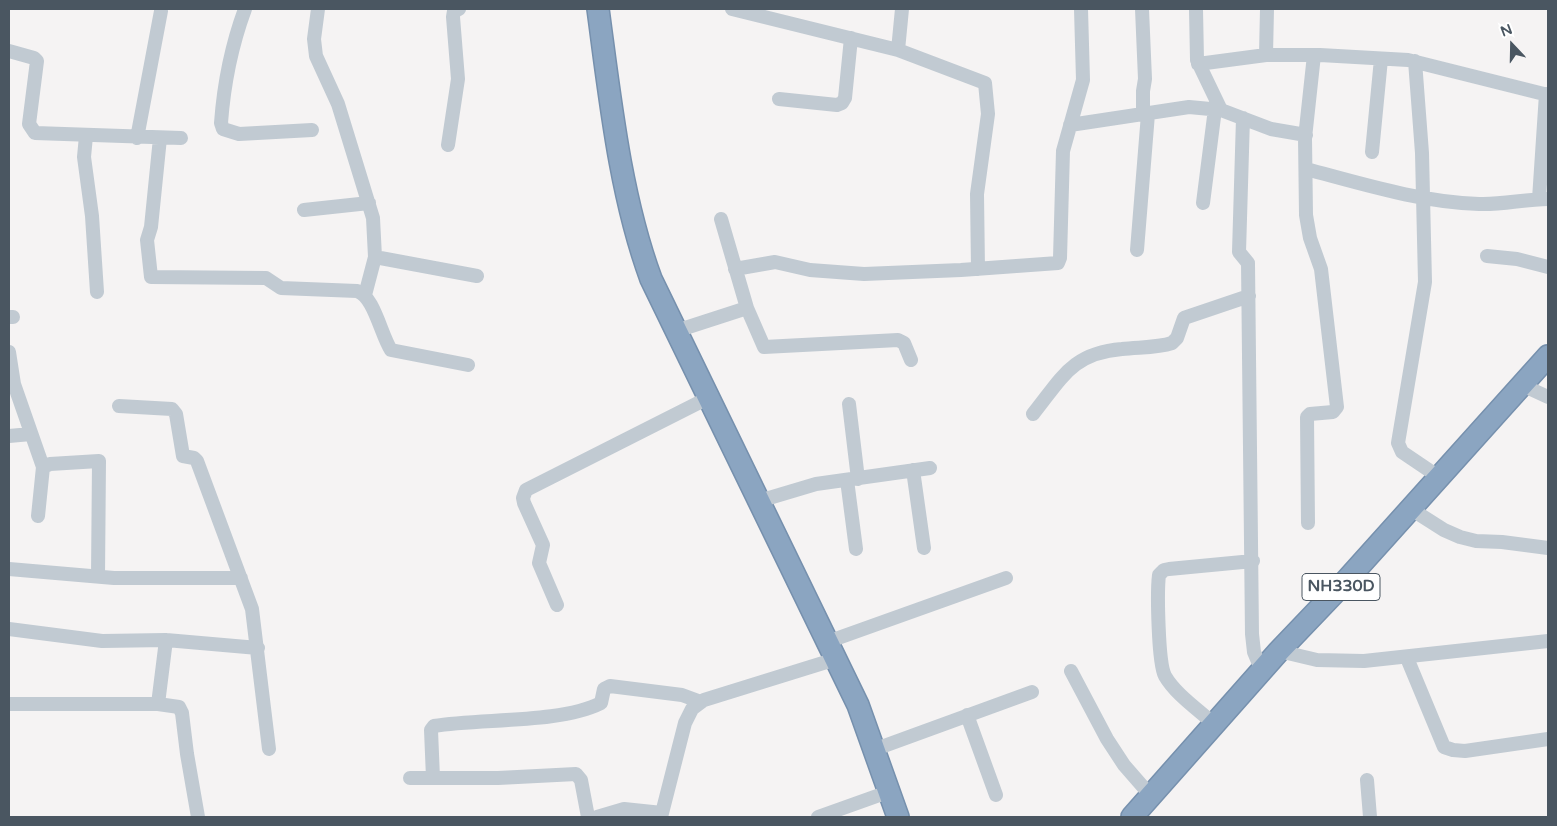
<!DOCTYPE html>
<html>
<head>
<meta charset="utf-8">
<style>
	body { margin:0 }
	#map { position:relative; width:1557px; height:826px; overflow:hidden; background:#f5f3f3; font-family:"Varela Round",sans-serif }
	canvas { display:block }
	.frame { position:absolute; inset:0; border:10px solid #4a5661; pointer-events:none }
	.north { position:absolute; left:1487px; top:20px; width:50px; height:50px; -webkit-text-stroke:4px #fff; paint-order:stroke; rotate:339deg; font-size:14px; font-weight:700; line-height:20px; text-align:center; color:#4a5661 }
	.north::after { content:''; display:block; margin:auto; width:18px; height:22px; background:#4a5661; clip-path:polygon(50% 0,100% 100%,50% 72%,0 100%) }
</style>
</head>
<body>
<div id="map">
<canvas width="1557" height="826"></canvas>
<div class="frame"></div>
<div class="north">N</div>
</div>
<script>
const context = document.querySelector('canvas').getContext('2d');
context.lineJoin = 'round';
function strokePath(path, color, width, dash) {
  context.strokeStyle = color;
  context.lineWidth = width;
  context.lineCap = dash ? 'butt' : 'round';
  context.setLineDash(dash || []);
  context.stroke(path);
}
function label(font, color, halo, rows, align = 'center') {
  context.font = font + ' "Varela Round",sans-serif';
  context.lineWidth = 4;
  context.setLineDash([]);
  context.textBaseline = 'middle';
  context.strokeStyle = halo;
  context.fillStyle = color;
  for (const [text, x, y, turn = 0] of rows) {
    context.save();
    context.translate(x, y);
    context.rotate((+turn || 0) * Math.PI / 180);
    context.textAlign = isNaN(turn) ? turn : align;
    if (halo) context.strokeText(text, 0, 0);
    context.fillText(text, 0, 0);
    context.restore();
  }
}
const minor = new Path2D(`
	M245,9C231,47 224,82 221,123L223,129L239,134L312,130
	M318,9L314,39L316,56L338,104L373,218L375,257L365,295
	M732,9L898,50L985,83L988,114L977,194L978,269
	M1142,9L1145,79L1143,91V115
	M1196,9L1197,60L1221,110
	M898,50L902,9
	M9,51L34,58L37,61L29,124L35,133L181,138
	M1266,55L1267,9
	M1415,61L1422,153L1425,282L1398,443L1402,452L1439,477
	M1198,64L1266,55H1320L1408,60L1548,95
	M779,99L837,105L842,103L845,98L851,38
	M1243,118L1239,252L1248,263L1252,634L1254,652L1262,671
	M1070,125L1189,107L1221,110L1271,129L1306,135
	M86,136L84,157L92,216L97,292
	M137,138L161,11
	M160,138L151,227L147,240L151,277L266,278L281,288L357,291C374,296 381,335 391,350L468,365
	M448,145L458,79L453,17L454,11L459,9
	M1372,152L1381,59
	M1306,169C1363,184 1420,202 1479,204C1502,205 1525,199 1548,199
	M1539,199L1546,94
	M1203,203L1215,109
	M304,210L369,203
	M721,219L747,308L764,347L898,340L904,343L911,360
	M1137,250L1148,114
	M1487,256L1517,259L1548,267
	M375,257L477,276
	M735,269L775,262L810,270L864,274L961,270L1058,263L1060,258L1063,151L1083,80L1081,9
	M9,317H13
	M676,331L747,308
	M9,352L14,384L43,467
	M1522,385L1548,397
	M849,404L858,479
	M119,406L172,409L176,414L183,456L194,458L197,461L252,609L269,749
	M1033,414C1062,378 1072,353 1122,349C1138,347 1157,348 1172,343L1177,338L1184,318L1249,296
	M9,436L31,434
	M913,470L924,548
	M847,480L856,549
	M759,501L816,484L930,468
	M1411,509L1444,530L1460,537L1476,541L1502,542L1548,548
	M38,516L43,467L50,464L99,461L98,576
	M1308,523L1307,417L1310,414L1333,412L1337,407L1321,269L1310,238L1306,215L1305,138L1314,55
	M9,569L114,578H241
	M557,605L539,563L543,545L524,503L523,498L526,490L708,398
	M9,629L102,641L166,640L258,648
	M827,642L1006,578
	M1279,651L1317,660L1364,661L1548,641
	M1407,658L1444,747L1453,750L1465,751L1548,739
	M1071,671L1107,739L1124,765L1151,796
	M9,704H158L179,707L182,713L187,754L198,817
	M158,704L166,640
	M967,715L996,795
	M1215,725C1199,710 1176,695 1165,676C1158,663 1157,591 1159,575L1164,570L1169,569L1253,561
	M873,750L1032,692
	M410,778H498L576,774L581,780L588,817
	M433,778L431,730L434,726C481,718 559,724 601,703L604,689L610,686L682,695L701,702
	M1367,780L1370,817
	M597,817L624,809L662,813
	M661,817L685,723L692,709L704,700L836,659
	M818,817L888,792`);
const highway = new Path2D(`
	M598,9C610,98 620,195 651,279L858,705L898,817
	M1132,817L1279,651L1343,584L1548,356`);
const shields = [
	[1341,587,78]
];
const shieldNames = [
	["NH330D",1341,587]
];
strokePath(highway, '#7690ad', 24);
strokePath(minor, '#c1cad2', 14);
strokePath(highway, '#8ba5c1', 21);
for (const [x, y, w] of shields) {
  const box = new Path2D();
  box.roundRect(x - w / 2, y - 13.5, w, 27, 4);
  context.fillStyle = '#fff';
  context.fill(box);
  strokePath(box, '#4a5661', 1);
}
label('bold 16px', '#4a5661', null, shieldNames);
</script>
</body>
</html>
